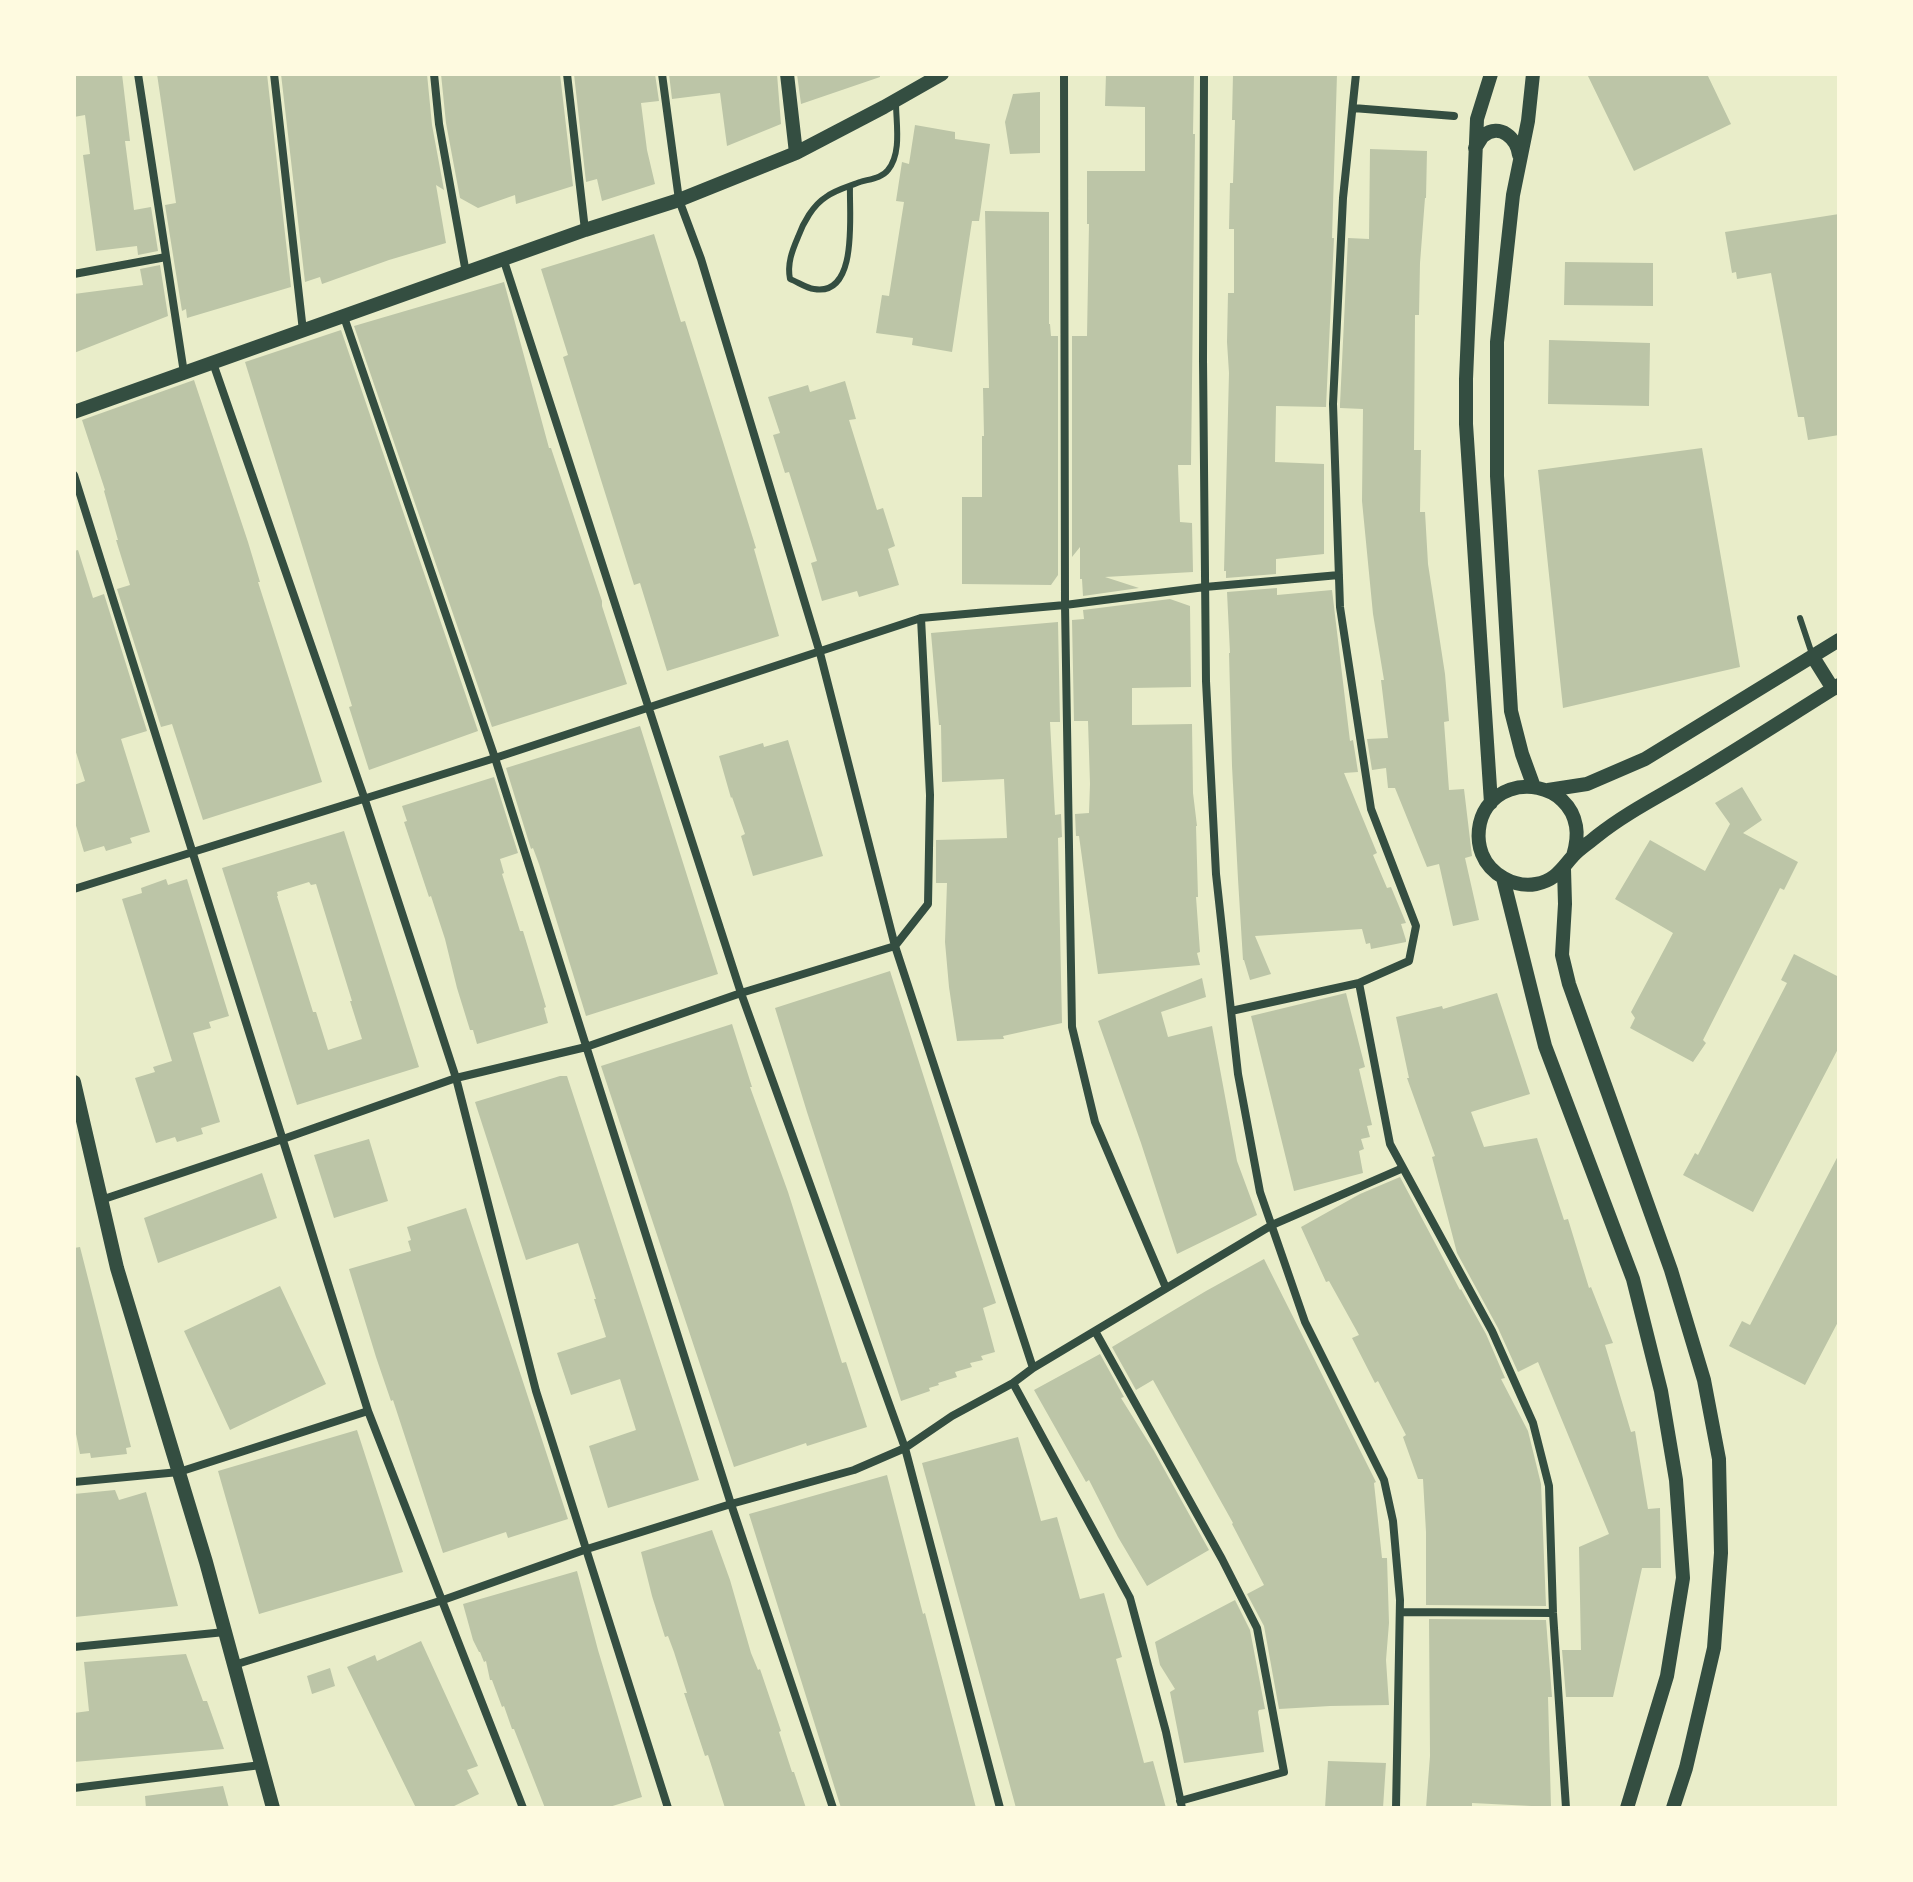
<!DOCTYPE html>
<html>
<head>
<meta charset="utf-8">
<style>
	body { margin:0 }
	#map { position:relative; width:1913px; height:1882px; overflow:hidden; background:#e9edc9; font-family:Commissioner,sans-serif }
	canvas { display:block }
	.frame { position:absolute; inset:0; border:76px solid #fefae0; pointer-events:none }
</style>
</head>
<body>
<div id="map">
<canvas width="1913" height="1882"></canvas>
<div class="frame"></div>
</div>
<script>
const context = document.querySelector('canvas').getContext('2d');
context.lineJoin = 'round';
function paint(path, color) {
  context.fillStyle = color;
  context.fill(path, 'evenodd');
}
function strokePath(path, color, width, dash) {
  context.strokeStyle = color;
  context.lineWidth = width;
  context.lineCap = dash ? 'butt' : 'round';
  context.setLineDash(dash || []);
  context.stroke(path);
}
const building = new Path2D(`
	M74,74H122L130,141H125L134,210L151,207L158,251L138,255L137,246L96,251L83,155L90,154L85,115L74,117Z
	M157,74H267L291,287L187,318L186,309L182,311L165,205L176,203Z
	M281,74H427L432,125L444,190L436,185L446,243L389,260L322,284L320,277L305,282Z
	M441,74H560L573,186L516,204L515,195L478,208L460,198L446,123Z
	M574,74H655L659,101L641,103L647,150L655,184L602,201L597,179L586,182Z
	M669,74H777L781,124L727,146L720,93L672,99Z
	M797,74H880V77L801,104Z
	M1106,74H1194L1193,134H1195L1191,465H1178L1180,522L1192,523L1193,572L1105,577L1139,588L1083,596L1082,579H1080V547L1072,557V336H1087L1089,224H1087V171H1145V107L1105,106Z
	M1233,74H1337L1332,238H1334L1326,407L1276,406L1275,462L1324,464V554L1276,559V574L1226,578V571H1224L1229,373L1227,342L1228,293H1234V229H1229L1230,183H1233L1235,120H1232Z
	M1587,74H1707L1731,124L1634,171Z
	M1040,92V153L1010,154L1005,122L1013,94Z
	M915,125L955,132V139L990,144L979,221H972L952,352L912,345L913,338L876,333L882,295L889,296L904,202L896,201L902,162L909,164Z
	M1370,149L1427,151L1426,198H1425L1420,263L1419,315H1415L1414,450H1421L1420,512H1425L1428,564L1445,674L1449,721L1444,722L1449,790L1464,789L1472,856L1465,858L1479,920L1453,926L1439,864L1427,867L1395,788H1388L1386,768L1372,770L1367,739L1388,738L1381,680H1384L1373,614L1362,501L1363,409L1340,408V404L1348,238L1369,239Z
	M985,211L1049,212V324H1050L1051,336H1058V575L1051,585L962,584V497H982V436H984L983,388H989Z
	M1839,214V435L1808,440L1804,417H1798L1771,273L1737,279L1736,272L1732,273L1725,232Z
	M654,234L681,322L685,321L723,442L756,548L754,549L779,636L667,671L640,583L634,585L601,480L563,357L568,355L541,269Z
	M1565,262L1653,263V306L1564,305Z
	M160,265L168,316L74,353V294L143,285L140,269Z
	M504,282L549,448H551L602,601V606L627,684L492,727L354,326Z
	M341,330L478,731L369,770L349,707L352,706L245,362Z
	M1549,340L1650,343L1649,406L1548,404Z
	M194,380L248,542L260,582H258L322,782L203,820L172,724L161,727L117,589L130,585L116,540H118L104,491L105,490L82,420Z
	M845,381L856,419L849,420L877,510L883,508L895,546L888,549L899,585L859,597L857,591L822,601L811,563L817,561L789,472L785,473L773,435L780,433L768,397L808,385L810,392Z
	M1702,448L1740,667L1563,708L1538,470Z
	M78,550L93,598L104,594L147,731L121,739L150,832L130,838L132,843L106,851L104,846L84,852L74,819V785L85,781L74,746V551Z
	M1277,588V595L1332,590L1350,741L1353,740L1358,772L1344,773L1377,853L1373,855L1387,888L1391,887L1406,923L1401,924L1406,940V942L1371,949L1370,943L1366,944L1362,929L1255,936L1271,974L1250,980L1244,960H1243L1238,879L1232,766L1229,653H1230L1227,592Z
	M1170,599L1190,606L1191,687L1132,688V725L1192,724L1193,793L1197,826H1196L1198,897H1196L1200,952L1197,953L1200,965L1098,974L1079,836H1076L1075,814L1089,813L1090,784L1088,721H1074L1072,620L1084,619L1083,610Z
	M1058,622L1060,722H1050L1055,815L1061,814L1062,837L1058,838L1062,1023L1003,1036L1004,1039L957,1041L949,987L945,942L947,883H936V840L1007,838L1004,779L942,782L941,725H939L931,633Z
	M640,726L718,974L586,1016L539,864L533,848L531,849L506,768Z
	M788,740L823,856L753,876L741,836L745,834L732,797L731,798L719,756L763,743L764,747Z
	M494,777L518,853L500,859L504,873L502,874L520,931H523L546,1007L544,1008L548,1023L477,1044L473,1030H470L457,988L445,939L431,896L429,897L404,822L407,821L402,806Z
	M1742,787L1762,820L1743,833L1798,862L1784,890L1780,888L1703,1040L1706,1043L1693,1062L1630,1028L1635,1018L1631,1012L1673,933L1615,899L1650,840L1705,871L1730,824L1715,803Z
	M344,831L419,1067L297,1105L222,868ZM309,882L311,885L316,884L352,1001H350L362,1039L328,1050L316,1012H313L277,896H278L277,892Z
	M166,879L168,885L187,879L229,1016L209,1022L211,1028L193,1033L220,1122L201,1128L203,1134L177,1142L175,1137L156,1143L135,1078L155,1072L153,1067L172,1061L122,899L142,893L141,888Z
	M1794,954L1839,977V1047L1753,1212L1683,1175L1695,1153L1698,1155L1787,983L1781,980Z
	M890,971L996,1303L983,1308L995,1352L981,1356L983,1360L970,1363L972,1367L955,1372L957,1377L938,1383L939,1385L929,1388L930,1391L901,1401L807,1112L775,1008Z
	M1202,978L1206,997L1161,1012L1168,1037L1212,1026L1237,1161L1257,1215L1177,1254L1141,1143L1098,1021Z
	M1346,993L1365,1067L1359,1069L1372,1125L1367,1126L1370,1137L1361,1139L1364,1149L1359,1151L1363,1173L1294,1191L1251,1016Z
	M1497,993L1530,1094L1471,1112L1484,1147L1537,1138L1564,1220L1568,1219L1589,1288L1591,1287L1613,1343L1605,1345L1631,1432L1635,1431L1648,1509L1660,1508L1661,1568H1642L1613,1697H1566L1562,1650H1581L1579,1547L1609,1534L1538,1362L1518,1372L1498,1328L1457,1253L1432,1157L1435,1156L1407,1078H1409L1396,1017L1442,1006L1443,1009Z
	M732,1024L752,1087H750L788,1192L842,1363L846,1362L867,1427L807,1446L806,1443L734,1467L601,1066Z
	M560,1076H567L699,1480L608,1508L589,1446L636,1430L620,1379L571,1395L557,1353L606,1337L594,1299H596L578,1243L526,1260L475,1102Z
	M369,1139L388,1201L334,1218L314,1155Z
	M1839,1154V1320L1805,1385L1729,1346L1742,1321L1750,1325Z
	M262,1173L277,1218L158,1263L144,1218Z
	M1400,1177L1460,1290L1461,1289L1486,1334L1505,1378L1501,1379L1528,1431L1541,1484L1546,1606L1426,1605V1532L1423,1479H1418L1403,1437L1406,1435L1378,1381L1375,1383L1352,1338L1359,1335L1329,1281L1326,1282L1301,1227L1360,1194Z
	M466,1208L568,1519L508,1538L506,1532L443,1553L393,1400L391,1401L376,1357L349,1269L411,1251L408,1241L411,1240L407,1227Z
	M80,1247L131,1447L126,1448L127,1454L91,1458L90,1453L80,1454L74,1424V1248Z
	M1264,1259L1376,1482L1374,1483L1382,1558H1387L1389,1623L1386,1660L1389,1705L1330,1706L1279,1709L1264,1626L1247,1594L1264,1585L1232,1524L1233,1523L1153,1380L1136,1390L1112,1347L1206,1291Z
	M280,1286L326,1384L230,1430L184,1331Z
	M1100,1354L1124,1397L1121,1398L1154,1451L1209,1550L1147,1586L1118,1537L1089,1480L1086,1482L1034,1390Z
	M357,1430L403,1572L259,1614L218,1471Z
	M1018,1437L1041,1521L1057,1517L1080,1599L1104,1593L1122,1657L1116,1659L1144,1763L1153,1761L1166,1808H1016L922,1463Z
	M887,1475L923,1614L925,1613L976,1808H841L749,1514Z
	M115,1490L119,1500L146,1492L178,1606L75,1617L74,1494Z
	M712,1530L730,1580L751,1653L758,1670L760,1669L781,1731L779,1732L792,1772H794L806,1808H725L708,1755L705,1756L684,1693H687L674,1652L668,1636L665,1637L652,1596L641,1552Z
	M577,1571L598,1650L642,1797L606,1808H545L514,1729H512L504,1706L502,1707L492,1680H490L486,1661L484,1662L480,1652H479L473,1640L463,1604Z
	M1235,1600L1250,1630L1265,1709L1259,1710L1258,1712L1264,1752L1184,1763L1170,1692L1175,1689L1160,1665L1155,1642Z
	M1429,1619L1546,1620L1552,1697H1548L1551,1807L1472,1803V1808H1426L1430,1756Z
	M421,1641L478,1766L467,1770L479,1794L450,1808H416L347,1667L375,1655L377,1661Z
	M186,1654L203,1701H207L224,1749L74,1762V1713L89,1711L84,1662Z
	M330,1668L335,1686L312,1694L307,1676Z
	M1328,1761L1386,1763L1383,1808H1325Z
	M223,1786L229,1808H146L145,1796Z`);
const service = new Path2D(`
	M850,187C849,213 859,297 814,289C806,288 798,282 790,279C787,264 792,251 798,237C803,223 813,205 826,197C835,190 850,186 860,182C870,179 882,178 888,170C902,153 896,123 896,103
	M1800,618L1812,654`);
const minor = new Path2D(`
	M138,74L184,373
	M274,74L303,331
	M434,74L439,124L466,273
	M567,74L585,230
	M662,74L679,200L701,259L820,653L895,946L1033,1368
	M1064,74L1065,605L1072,1027L1095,1122L1166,1288
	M1204,74L1203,359L1206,681L1216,874L1231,1011L1238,1074L1260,1192L1305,1322L1384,1480L1393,1521L1400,1600L1396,1808
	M1353,108L1454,116
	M504,261L741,993L905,1448L1000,1808
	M74,274L166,257
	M344,317L495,758L731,1504L833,1808
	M213,363L364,797L456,1078L536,1391L668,1808
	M74,475L368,1411L523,1808
	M74,889L495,758L921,618L1065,605L1205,587L1339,575
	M1359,983L1390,1144L1492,1331L1533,1423L1549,1486L1553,1613L1566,1808
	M1231,1011L1359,983L1409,961L1416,926L1371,809L1340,607L1333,404L1343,198L1356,74
	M101,1200L283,1139L456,1078L586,1047L741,993L895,946L928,904L930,795L921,618
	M1095,1331L1222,1559L1257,1628L1284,1772L1180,1801
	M1013,1383L1130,1598L1166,1732L1182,1808
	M74,1482L179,1472L368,1411
	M1400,1612L1553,1613
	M74,1647L225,1632
	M234,1665L443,1600L587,1549L731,1504L854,1470L905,1448L952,1416L1013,1383L1033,1368L1272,1225L1403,1168
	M74,1788L261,1765`);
const tertiary = new Path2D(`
	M787,74L796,153
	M1491,74L1477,119L1466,379V424L1491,803
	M1533,74L1528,121L1513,195L1497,342V476L1511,711L1522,754L1534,787
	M1475,148C1477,146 1481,138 1483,136C1500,122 1517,139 1519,155
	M74,412L585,230L679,200L796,153L884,107L942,74
	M1813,657L1833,689
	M1548,790L1587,784L1645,759L1839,640
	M1573,856C1576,846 1578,837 1576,826C1569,784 1511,773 1487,807C1478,820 1476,839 1482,854C1490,874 1514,888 1536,884C1556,880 1561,869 1573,856C1580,848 1589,843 1597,836C1627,812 1662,795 1695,775C1743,746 1791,715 1839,685
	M1564,869L1565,904L1562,955L1569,984L1671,1270L1704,1380L1719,1459L1721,1553L1714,1648L1686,1768L1673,1808
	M1503,878L1545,1046L1633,1279L1661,1391L1676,1480L1683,1578L1667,1676L1627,1808
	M74,1082L117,1268L206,1562L273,1808`);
paint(building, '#bcc5a7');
strokePath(service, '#344e41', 6);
strokePath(minor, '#344e41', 8);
strokePath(tertiary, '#344e41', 14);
</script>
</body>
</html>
